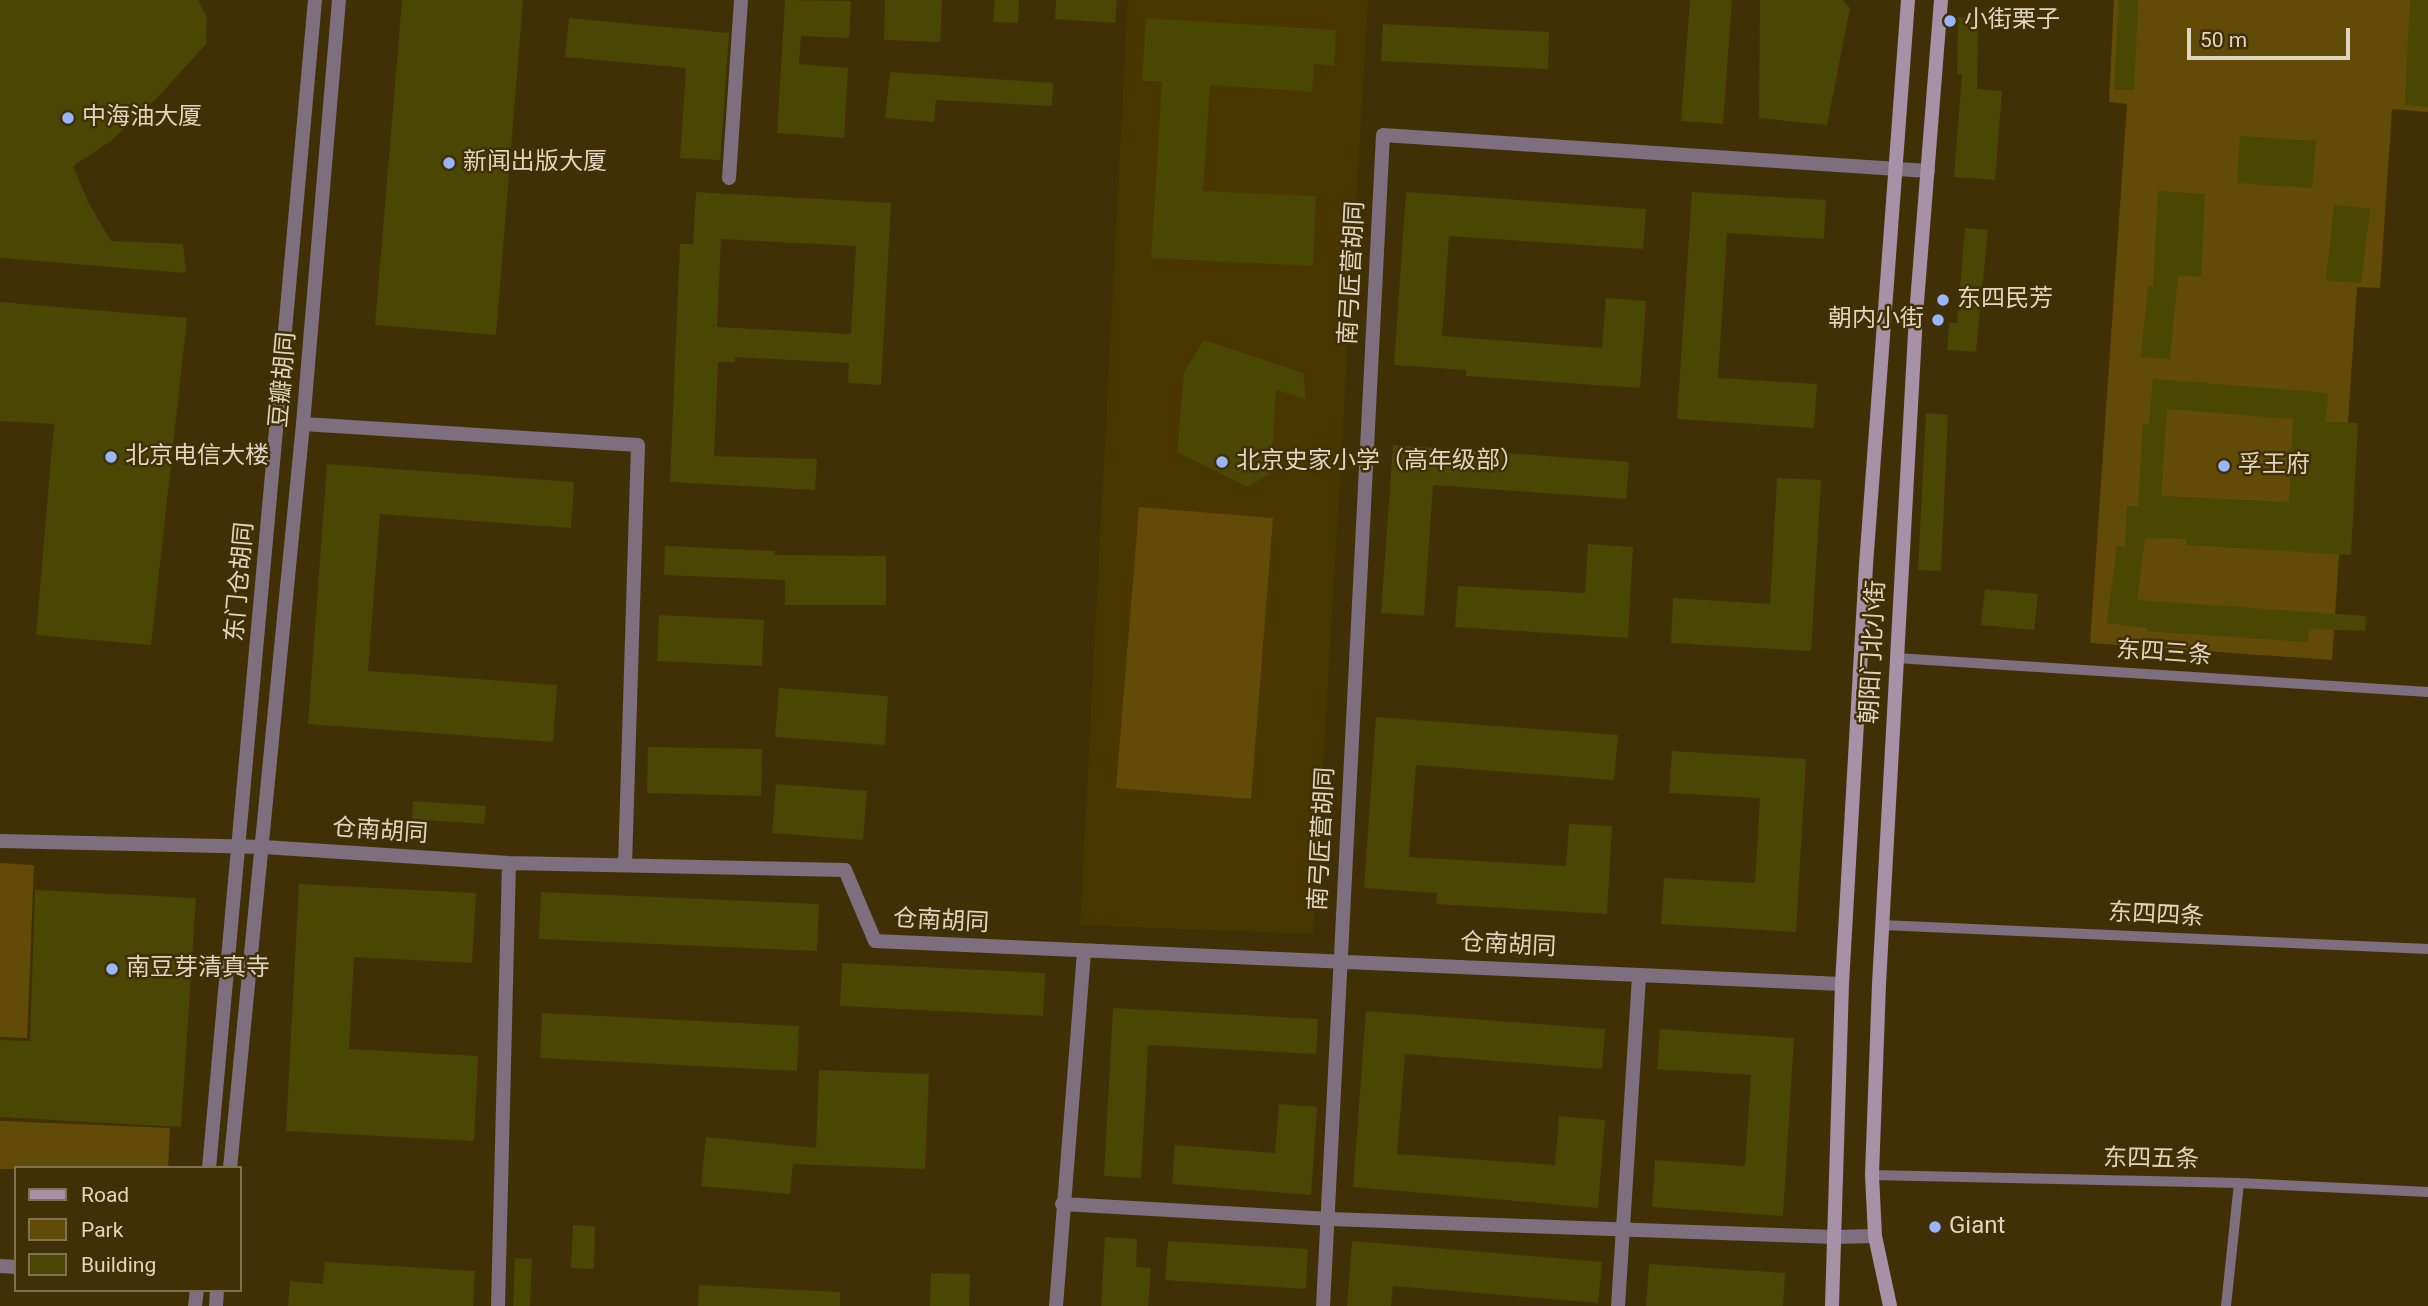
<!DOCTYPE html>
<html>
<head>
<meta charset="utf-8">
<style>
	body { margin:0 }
	#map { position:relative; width:2428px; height:1306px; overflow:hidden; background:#413005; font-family:Roboto,sans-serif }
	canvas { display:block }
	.legend { position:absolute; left:14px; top:1166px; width:228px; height:126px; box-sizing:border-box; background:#413005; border:2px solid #807250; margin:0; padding:9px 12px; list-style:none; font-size:21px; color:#dfd5c0 }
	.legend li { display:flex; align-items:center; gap:14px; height:35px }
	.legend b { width:35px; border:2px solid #807250 }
	.scale { position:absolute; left:2187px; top:28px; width:163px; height:32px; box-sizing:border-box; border:4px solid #dfd5c0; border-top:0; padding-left:9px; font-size:21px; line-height:24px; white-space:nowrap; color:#dfd5c0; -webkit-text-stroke:5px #413005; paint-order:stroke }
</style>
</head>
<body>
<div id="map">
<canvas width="2428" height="1306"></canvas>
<ul class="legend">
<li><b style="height:9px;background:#a791a7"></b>Road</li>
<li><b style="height:19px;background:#624a07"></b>Park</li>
<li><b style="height:19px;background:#4a4604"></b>Building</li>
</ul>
<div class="scale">50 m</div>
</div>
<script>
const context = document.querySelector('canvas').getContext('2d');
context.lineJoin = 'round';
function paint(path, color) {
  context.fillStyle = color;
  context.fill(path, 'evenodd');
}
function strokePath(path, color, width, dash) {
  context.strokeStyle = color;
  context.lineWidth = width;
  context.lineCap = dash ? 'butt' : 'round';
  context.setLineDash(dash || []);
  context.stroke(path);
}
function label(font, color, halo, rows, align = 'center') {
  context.font = font + ' Roboto,"Noto Sans SC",sans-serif';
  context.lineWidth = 5;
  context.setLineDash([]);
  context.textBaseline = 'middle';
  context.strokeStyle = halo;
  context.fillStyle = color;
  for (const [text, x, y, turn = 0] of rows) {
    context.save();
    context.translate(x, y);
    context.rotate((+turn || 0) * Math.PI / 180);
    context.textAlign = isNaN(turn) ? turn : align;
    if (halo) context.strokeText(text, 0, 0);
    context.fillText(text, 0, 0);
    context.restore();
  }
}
const built = new Path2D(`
	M1128,0H1368L1313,934L1080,925Z`);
const green = new Path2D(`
	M2114,0H2428V112L2392,109L2380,288L2357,287L2332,660L2090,643L2127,104L2109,102Z
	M1139,507L1273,518L1251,799L1116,788Z
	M0,863L34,865L27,1038L0,1037Z
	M0,1121L170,1128L168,1168L0,1169Z`);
const building = new Path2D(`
	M0,0H198L207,18L206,44L160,95L111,141L73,166L89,204L111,241L183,244L186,273L0,258Z
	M402,0H523L496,335L375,325Z
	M785,0L851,1L849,38L801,36L799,64L848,68L844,138L777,133Z
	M885,0H942L940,42L884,40Z
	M995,0H1019L1018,23L993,22Z
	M1056,0H1117L1115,23L1055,19Z
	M1690,0H1732L1723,124L1681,121Z
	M1760,0H1842L1850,8L1827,125L1759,118Z
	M2119,0H2138L2134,90H2114Z
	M2410,0H2428V107L2405,105Z
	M1958,17L1978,18L1977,89L2002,91L1995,180L1954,177L1962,74H1957Z
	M569,18L729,33L720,160L680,158L686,68L565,57Z
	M1146,18L1336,30L1334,66L1314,64L1312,92L1210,85L1203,191L1316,196L1313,266L1151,258L1162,82L1142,81Z
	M1383,24L1549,32L1548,69L1381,61Z
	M890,72L1053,83L1052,106L936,100L934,122L885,118Z
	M2240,136L2316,141L2312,188L2237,183Z
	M2158,191L2205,194L2201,277L2178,275L2170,359L2141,357L2148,286L2153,287Z
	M696,192L891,203L881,385L848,383L849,363L735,357V362H718L714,456L817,459L815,490L670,482L680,244H693ZM721,239L856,246L851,334L717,327Z
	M1406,192L1646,209L1643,249L1449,236L1442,336L1602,348L1606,298L1646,301L1640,388L1466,376V370L1394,365Z
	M1692,192L1826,200L1824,239L1727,233L1718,378L1817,384L1814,428L1677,419Z
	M2334,205L2370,209L2361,283L2326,280Z
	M1965,228L1988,230L1976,352L1947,350L1949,323H1957Z
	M0,302L187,318L151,645L36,635L54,424L0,421Z
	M1204,340L1303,373L1306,399L1276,390L1271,473L1248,487L1177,452L1184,372Z
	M2153,379L2328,393L2326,422L2358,423L2351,555L2186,545V539L2145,538L2137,600L2366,616L2365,631L2309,629L2308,642L2147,631V628L2107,623L2117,546L2125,547L2127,506H2138L2143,424H2149ZM2167,409L2293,419L2289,502L2161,496Z
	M1926,413L1948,415L1941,571L1918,570Z
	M1393,445L1629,462L1626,499L1433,485L1424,616L1381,613Z
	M327,464L574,482L571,528L380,514L368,671L557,685L553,742L308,724Z
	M1777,478L1821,480L1811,651L1671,643L1673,598L1770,604Z
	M1588,544L1633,547L1628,638L1455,627L1458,586L1585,593Z
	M665,546L775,551L774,555L886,556V605H785V580L664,575Z
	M1985,589L2038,594L2034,630L1981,625Z
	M659,615L764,620L762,666L657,661Z
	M779,688L888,696L885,745L775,737Z
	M1376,717L1618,735L1614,780L1416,765L1409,857L1566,866L1569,824L1612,826L1607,914L1436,904L1437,893L1364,888Z
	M648,747L762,749L761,796L647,793Z
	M1672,751L1806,759L1796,932L1661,924L1664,878L1755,883L1760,798L1669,793Z
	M776,784L867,791L863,840L772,833Z
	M413,801L486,806L484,824L412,819Z
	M299,884L476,893L472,963L354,957L349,1049L478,1056L474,1141L286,1131Z
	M35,890L196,898L181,1127L0,1117V1040L30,1041Z
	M541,892L819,904L817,951L539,939Z
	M842,963L1045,973L1043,1016L840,1006Z
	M1113,1008L1318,1019L1316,1054L1148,1045L1141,1178L1104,1176Z
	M1366,1011L1605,1029L1602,1069L1405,1054L1397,1154L1555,1165L1559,1116L1605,1120L1598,1208L1353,1187Z
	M542,1013L799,1026L797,1071L540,1058Z
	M1660,1029L1794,1038L1783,1216L1652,1207L1655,1160L1745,1166L1751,1075L1657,1069Z
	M819,1070L929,1074L925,1169L793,1164L790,1194L701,1186L706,1137L816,1148Z
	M1279,1104L1317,1107L1311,1195L1172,1184L1175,1145L1275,1153Z
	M573,1225L595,1226L594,1269L571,1268Z
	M1105,1237L1137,1239L1136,1267L1151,1268L1148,1306H1101Z
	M1168,1241L1308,1249L1306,1289L1165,1280Z
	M1352,1241L1602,1262L1598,1303L1393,1286L1391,1306H1347Z
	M515,1258L532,1259L530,1306H513Z
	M325,1262L475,1271L473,1306H288L290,1281L323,1284Z
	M1649,1264L1785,1273L1783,1306H1646Z
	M931,1273L970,1274L969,1306H930Z
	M699,1285L840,1292V1306H698Z`);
const service = new Path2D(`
	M1896,658L2428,692
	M1882,925L2428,949
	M1872,1175L2239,1183L2428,1192
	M2226,1306L2239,1183`);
const minor = new Path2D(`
	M729,178L741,0
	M303,424L638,445L625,865
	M0,841L264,847L509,863L845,870L875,941L1842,984
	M1062,1204L1330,1219L1834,1237L1875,1236
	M0,1266L16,1267
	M498,1306L509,863
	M1056,1306L1084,952
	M1323,1306L1383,135L1928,171
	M1618,1306L1639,977`);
const tertiary = new Path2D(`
	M209,1168L315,0
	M230,1168L303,424L339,0
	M195,1306L197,1290
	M216,1306L217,1290`);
const secondary = new Path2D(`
	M1832,1306L1842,984L1866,565L1908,0
	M1890,1306L1875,1236L1872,1175L1879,984L1916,315L1941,0`);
const markers = [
	[1950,21,7,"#97b6fd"],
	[68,118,7,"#97b6fd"],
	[449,163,7,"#97b6fd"],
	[1943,300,7,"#97b6fd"],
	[1938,320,7,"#97b6fd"],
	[111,457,7,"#97b6fd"],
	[1222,462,7,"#97b6fd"],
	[2224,466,7,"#97b6fd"],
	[112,969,7,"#97b6fd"],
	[1935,1227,7,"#97b6fd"]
];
const poiNames = [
	["小街栗子",1964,21],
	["中海油大厦",82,118],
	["新闻出版大厦",463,163],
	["东四民芳",1957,300],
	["朝内小街",1924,320,"right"],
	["北京电信大楼",125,457],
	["北京史家小学（高年级部）",1236,462],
	["孚王府",2238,466],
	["南豆芽清真寺",126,969],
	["Giant",1949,1227]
];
const streetNames = [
	["南弓匠营胡同",1353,273,-87],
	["豆瓣胡同",284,380,-85],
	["东门仓胡同",241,582,-85],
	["朝阳门北小街",1874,652,-87],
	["东四三条",2164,654,4],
	["仓南胡同",380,832,4],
	["南弓匠营胡同",1323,839,-87],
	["东四四条",2156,916,3],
	["仓南胡同",941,922,3],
	["仓南胡同",1508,946,3],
	["东四五条",2151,1160,1]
];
paint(built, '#4a3700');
paint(green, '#624a07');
paint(building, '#4a4604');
strokePath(service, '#7d6f7d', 10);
strokePath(minor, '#7d6f7d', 14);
strokePath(tertiary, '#7d6f7d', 14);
strokePath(secondary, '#a791a7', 14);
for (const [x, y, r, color] of markers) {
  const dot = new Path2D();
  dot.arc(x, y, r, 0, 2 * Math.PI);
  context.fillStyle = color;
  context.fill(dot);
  strokePath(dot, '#413005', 2.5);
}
label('24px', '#dfd5c0', '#413005', poiNames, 'left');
label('24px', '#dfd5c0', '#413005', streetNames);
</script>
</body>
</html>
